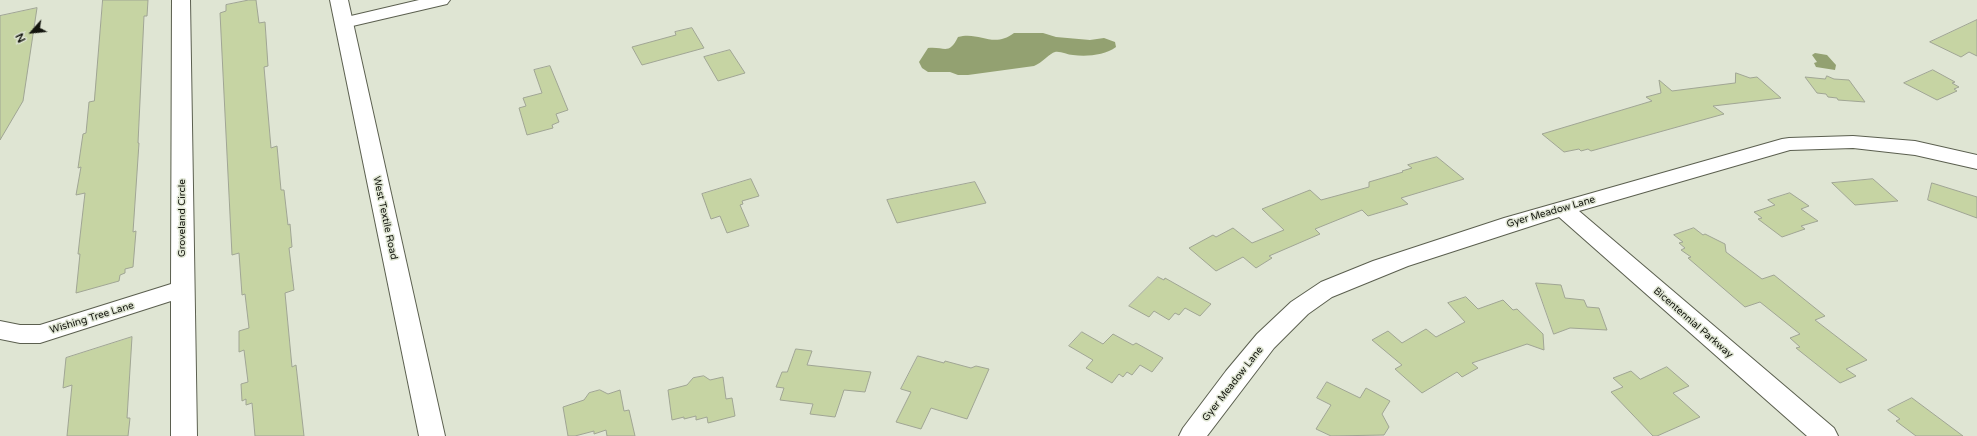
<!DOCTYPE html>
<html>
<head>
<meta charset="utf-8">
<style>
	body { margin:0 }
	#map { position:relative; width:1977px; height:436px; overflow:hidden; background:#dfe5d3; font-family:"Varela Round",sans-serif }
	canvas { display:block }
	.north { position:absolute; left:12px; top:12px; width:40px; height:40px; -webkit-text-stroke:3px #dfe5d3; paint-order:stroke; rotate:243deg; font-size:11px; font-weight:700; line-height:16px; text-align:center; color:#12140d }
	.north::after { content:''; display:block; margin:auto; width:14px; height:18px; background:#12140d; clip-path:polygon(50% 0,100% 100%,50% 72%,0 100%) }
</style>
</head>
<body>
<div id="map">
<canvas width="1977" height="436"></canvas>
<div class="north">N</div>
</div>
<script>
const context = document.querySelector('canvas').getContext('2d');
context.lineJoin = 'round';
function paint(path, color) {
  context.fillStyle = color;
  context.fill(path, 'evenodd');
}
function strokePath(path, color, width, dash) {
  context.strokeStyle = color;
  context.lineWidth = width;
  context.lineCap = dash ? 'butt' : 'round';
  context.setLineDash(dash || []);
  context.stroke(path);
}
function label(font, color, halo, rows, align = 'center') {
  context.font = font + ' "Varela Round",sans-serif';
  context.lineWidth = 3;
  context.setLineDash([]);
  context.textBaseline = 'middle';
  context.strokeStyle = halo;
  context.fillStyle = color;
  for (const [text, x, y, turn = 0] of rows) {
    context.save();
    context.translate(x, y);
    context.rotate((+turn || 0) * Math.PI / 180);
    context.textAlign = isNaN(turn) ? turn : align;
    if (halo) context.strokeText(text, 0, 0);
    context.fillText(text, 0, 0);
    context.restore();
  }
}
const water = new Path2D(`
	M1014,33H1043L1056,37L1090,40L1104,38L1115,42L1116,47C1105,55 1087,57 1073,55C1067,55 1061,51 1055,52C1050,53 1042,63 1034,66L968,75H958L950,72H928L922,68L919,62L928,48C944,46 949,56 958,37C980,31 993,49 1014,33Z
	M1815,53L1827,55L1836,65L1835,70L1816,67L1814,63L1817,62L1812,55Z`);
const building = new Path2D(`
	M103,0H148L147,16H144L138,143H139L133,232L136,231L133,267L125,269V273L120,275L119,281L76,293L80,254H78L85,193L76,195L81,167L78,168L83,134L86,133L89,102L94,101Z
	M249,0H256L259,23L265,22L268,66L264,67L271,148L277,146L281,190H284L288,225L290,224L292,247L289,248L294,290L285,293L292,367L296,365L304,436H255L252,403L246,405V399L242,401L241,384L248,382L244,350L239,352V331L249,328L245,294L242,295L239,253L232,255L220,13L226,11V5Z
	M37,8L23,101L0,140V16Z
	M1977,20V56L1969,52L1961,57L1930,42Z
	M692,28L704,48L642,65L632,47L676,35L675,32Z
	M730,50L745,73L718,81L704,57Z
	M550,66L568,110L556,114L559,122L552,125L553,128L527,135L519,108L526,106L523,98L542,93L534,70Z
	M1933,70L1955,82L1952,83L1959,87L1954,89L1957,91L1937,100L1904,83Z
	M1736,73L1750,78L1757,77L1781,98L1713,106L1724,114L1591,151L1588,149L1581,151L1579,149L1564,152L1542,134L1652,101L1646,97L1661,93L1659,80L1672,91L1735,83Z
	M1827,76L1834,79L1849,80L1865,102L1838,100L1837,98L1828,97L1826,94L1817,93L1805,77L1825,79Z
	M1437,157L1464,179L1401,198L1408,204L1368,216L1362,210L1315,229L1320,234L1269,256L1272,258L1256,268L1243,257L1216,271L1189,248L1213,235L1216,237L1233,228L1252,243L1284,230L1262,209L1310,190L1321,200L1369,187V182L1403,172L1402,171L1412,168L1408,165Z
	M751,179L759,196L742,201L743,204L740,205L749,226L727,233L720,216L711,219L702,194Z
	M1873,179L1898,201L1855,205L1832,183Z
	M975,182L986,203L897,223L887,200Z
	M1932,183L1977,197V218L1928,200Z
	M1790,193L1809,206L1801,209L1818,221L1801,226L1805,229L1782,237L1758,219L1762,218L1754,212L1775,205L1768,200Z
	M1694,228L1703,235L1705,234L1725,244L1726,252L1762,279L1774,275L1825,316L1815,320L1867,360L1846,369L1856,376L1840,383L1796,348L1800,347L1790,338L1800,334L1760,302L1745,307L1688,258L1691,257L1681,250L1685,248L1679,243L1683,242L1674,235Z
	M1158,277L1164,280L1165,278L1211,304L1200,316L1185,308L1179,315L1175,313L1169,320L1154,311L1149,317L1129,306Z
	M1536,283L1561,285L1565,298L1584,300L1587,307L1599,308L1607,330L1570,328L1554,334Z
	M1466,297L1478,309L1503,300L1513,310L1517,309L1543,334L1544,350L1527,344L1472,363L1478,368L1462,377L1457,372L1422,393L1395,369L1402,365L1372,340L1388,331L1402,343L1426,329L1436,337L1465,322L1448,303Z
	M1082,332L1103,344L1113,334L1133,345L1136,343L1163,358L1152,372L1140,365L1132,375L1127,372L1123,377L1119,374L1112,383L1086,368L1093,360L1069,346Z
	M132,337L127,418H130L128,436H67L72,385L63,388L66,358Z
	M796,349L812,351L807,365L871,372L865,392L844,390L835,417L810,414L813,404L780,400L784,388L776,387L782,372H787Z
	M918,356L944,363L945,361L971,368L976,366L989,369L967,419L931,408L921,429L896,422L911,392L901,389Z
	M1667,367L1689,386L1673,393L1700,417L1657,436H1653L1611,392L1623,387L1613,378L1631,371L1640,379Z
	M704,376L710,380L723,377L726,399L732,398L735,416L708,423L707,417L696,420V416L684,419V417L672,420L668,390L687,385L693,378Z
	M1327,382L1360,398L1366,388L1390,401L1382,414L1389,427L1384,435L1331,436L1316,429L1331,405L1317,398Z
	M600,390L608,394L620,390L624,411L629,410L635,436H607L606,430L594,434V431L575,436H568L563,407L584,400L589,393Z
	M1912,398L1963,436H1916L1896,421L1900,419L1888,410Z`);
const minor = new Path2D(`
	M172,0H190L197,436H171V301L40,343H20L0,339V321L20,325H40L171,284Z
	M419,0H450L447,4L344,28L338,27L335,23L338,19Z
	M1853,136L1915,141L1977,155V169L1915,155L1853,148L1790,150L1579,211L1834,428L1838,436H1807L1559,217L1408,266L1332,297L1308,314L1274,348L1207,436H1179L1183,428L1226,371L1257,334L1291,302L1321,282L1373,261L1504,218L1782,139L1789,138Z`);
const secondary = new Path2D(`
	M330,0H348L445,436H419Z`);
const streetNames = [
	["Gyer Meadow Lane",1551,212,-16],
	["Groveland Circle",182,218,-90],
	["West Textile Road",385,218,78],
	["Wishing Tree Lane",92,318,-17],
	["Bicentennial Parkway",1693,323,41],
	["Gyer Meadow Lane",1233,384,-52]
];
paint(water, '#93a171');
paint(building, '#c6d4a3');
strokePath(building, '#a0a594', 1);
strokePath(minor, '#5b5f4f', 2);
strokePath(secondary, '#5b5f4f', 2);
paint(minor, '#fff');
paint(secondary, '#fff');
label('10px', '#12140d', '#dfe5d3', streetNames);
</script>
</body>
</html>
